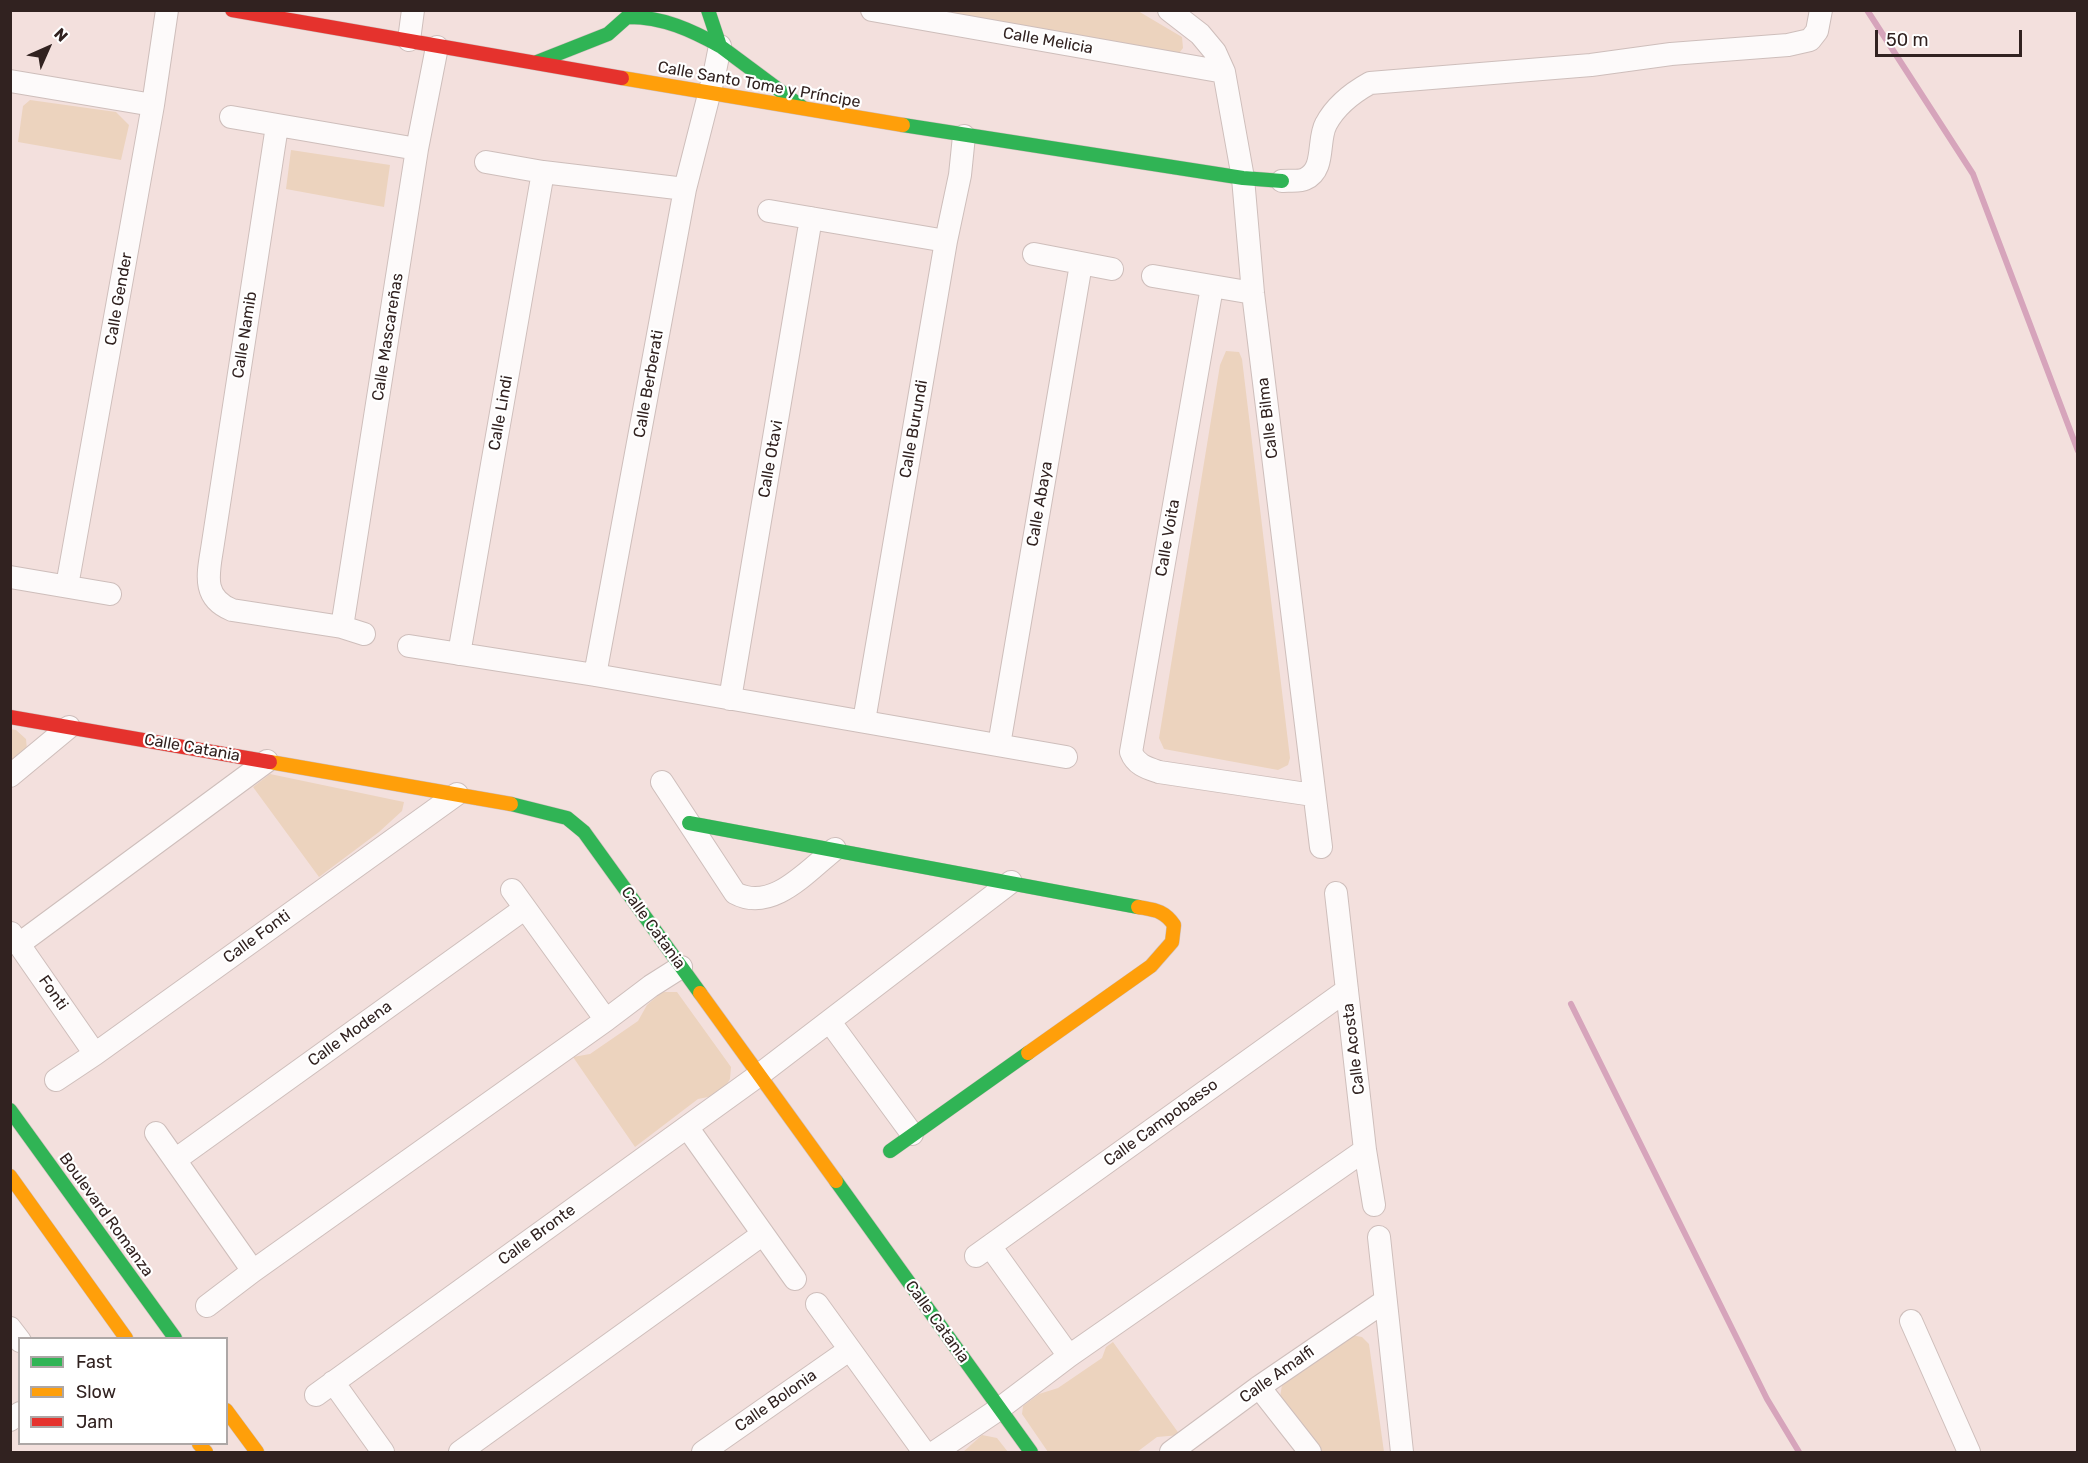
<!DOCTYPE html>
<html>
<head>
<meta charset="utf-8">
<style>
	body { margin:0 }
	#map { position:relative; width:2088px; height:1463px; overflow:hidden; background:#f3e0dd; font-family:Rubik,sans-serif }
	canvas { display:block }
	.frame { position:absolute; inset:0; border:12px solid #312220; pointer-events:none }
	.legend { position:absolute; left:18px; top:1337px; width:210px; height:108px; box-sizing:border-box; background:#fff; border:2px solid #ada7a6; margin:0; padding:8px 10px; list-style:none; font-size:18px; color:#312220 }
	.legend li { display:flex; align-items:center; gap:12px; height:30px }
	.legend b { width:30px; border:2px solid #ada7a6 }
	.north { position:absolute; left:18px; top:18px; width:60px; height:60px; -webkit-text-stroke:4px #fff; paint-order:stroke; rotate:45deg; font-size:16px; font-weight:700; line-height:24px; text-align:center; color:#312220 }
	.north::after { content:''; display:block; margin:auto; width:21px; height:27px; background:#312220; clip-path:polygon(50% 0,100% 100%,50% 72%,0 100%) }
	.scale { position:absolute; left:1875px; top:30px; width:147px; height:27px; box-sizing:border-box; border:3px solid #312220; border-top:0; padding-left:8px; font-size:18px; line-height:21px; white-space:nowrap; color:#312220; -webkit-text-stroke:4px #fff; paint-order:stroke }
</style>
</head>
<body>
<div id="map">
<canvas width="2088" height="1463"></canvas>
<div class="frame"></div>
<ul class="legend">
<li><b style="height:8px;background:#30b455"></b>Fast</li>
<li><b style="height:8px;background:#ff9f0a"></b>Slow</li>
<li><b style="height:8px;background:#e5322d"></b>Jam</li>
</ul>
<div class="north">N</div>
<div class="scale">50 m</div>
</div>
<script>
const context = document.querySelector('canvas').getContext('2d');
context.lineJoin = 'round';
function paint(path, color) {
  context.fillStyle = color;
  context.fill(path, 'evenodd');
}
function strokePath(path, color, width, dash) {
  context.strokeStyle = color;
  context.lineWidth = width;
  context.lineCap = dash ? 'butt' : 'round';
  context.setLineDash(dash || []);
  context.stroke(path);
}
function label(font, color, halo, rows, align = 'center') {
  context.font = font + ' Rubik,sans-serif';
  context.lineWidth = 4.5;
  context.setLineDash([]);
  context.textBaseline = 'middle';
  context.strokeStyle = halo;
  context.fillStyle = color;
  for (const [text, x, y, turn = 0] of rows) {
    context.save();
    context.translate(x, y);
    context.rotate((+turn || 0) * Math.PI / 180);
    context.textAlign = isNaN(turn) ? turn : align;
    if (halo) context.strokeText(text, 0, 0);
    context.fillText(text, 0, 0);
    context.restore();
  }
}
const green = new Path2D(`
	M897,11H1138L1182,37L1183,48L1176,57Z
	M30,100L116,112L129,125L121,160L18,142L23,106Z
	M291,150L390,165L384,207L286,189Z
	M1226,351L1239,352L1242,359L1290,758L1288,765L1278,770L1164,749L1159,738L1220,365Z
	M10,729L16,730L26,739L27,750L10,763Z
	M270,774L404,802L402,811L379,832L319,877L253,787Z
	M662,992H677L731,1067L730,1079L724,1089L713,1096L698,1099L635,1147L573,1057L590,1054L638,1021L647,1005Z
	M1351,1335L1362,1337L1369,1344L1384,1452H1320L1280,1397L1282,1385Z
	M1113,1342L1180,1435L1157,1437L1137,1452H1048L1022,1414L1023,1406L1039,1394L1058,1388L1102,1358L1106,1347Z
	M982,1435L997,1438L1008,1452H963Z`);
const stream = new Path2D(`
	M1867,10L1973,174L2078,451
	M1571,1004L1767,1399L1799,1452`);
const street = new Path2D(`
	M872,10L1224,72
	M1169,10L1200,34L1215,52L1224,72L1243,178L1253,293L1321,847
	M409,40L413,10
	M10,81L153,105
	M231,117L417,149
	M277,126L213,543C209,571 200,597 232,610L342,627L364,634
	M486,162L543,172L685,189
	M1282,181C1289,180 1299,182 1305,179C1326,170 1317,140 1326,124C1336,105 1352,93 1370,83L1591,65L1671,54L1788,45L1810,40L1817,31L1821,10
	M769,211L946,241
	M1034,254L1112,269
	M1153,276L1253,293
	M1212,287L1131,752C1136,765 1147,768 1159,772L1313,795
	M10,577L110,594
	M67,586L153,105L167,10
	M342,627L417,149L437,47
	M409,646L595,675L1066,757
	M459,654L543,172
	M595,675L685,189L715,71L720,46
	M730,699L811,218
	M864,721L946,241L960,175L964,136
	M999,745L1081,264
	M10,776L69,727
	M662,782L735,893C772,913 807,871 835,849
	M512,890L606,1020
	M1336,893L1365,1150L1374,1205
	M11,933L95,1054
	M19,944L267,761
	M830,1022L912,1134
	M56,1080L95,1054L457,794
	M687,1127L795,1279
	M156,1133L253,1271
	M175,1160L524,909
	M1379,1237L1402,1452
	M990,1246L1069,1356
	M976,1256L1347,990
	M817,1304L924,1452
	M207,1306L253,1271L606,1020L651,986L681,967
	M1911,1321L1969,1452
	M10,1328L20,1341
	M333,1382L383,1452
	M1259,1387L1310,1452
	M316,1395L759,1075L1011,882
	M10,1420L20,1413
	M460,1452L763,1234
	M703,1452L849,1350
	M935,1452L999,1409L1069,1356L1365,1150
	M1171,1452L1259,1387L1385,1301`);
const fast = new Path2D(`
	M708,10L720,46L802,107
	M629,17C663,17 691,30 720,46
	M537,62L608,34L635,10
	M903,125L1243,178L1282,181
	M511,804L567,818L584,832L700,993
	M689,823L1138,907
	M10,1110L175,1338
	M890,1151L1028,1053
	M836,1181L1031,1452`);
const slow = new Path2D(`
	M622,78L903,125
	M270,762L511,804
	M700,993L836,1181
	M1028,1053L1151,966L1172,942L1174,925C1164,910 1154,910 1138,907
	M10,1176L126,1338
	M226,1410L257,1452
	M199,1444L206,1452`);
const jam = new Path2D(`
	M232,10L622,78
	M10,717L270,762`);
const streetNames = [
	["Calle Melicia",1048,41,10],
	["Calle Santo Tome y Príncipe",759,85,10],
	["Calle Gender",119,299,-80],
	["Calle Namib",245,335,-81],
	["Calle Mascareñas",388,337,-81],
	["Calle Berberati",649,384,-80],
	["Calle Lindi",501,413,-80],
	["Calle Bilma",1268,418,-97],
	["Calle Burundi",914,429,-80],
	["Calle Otavi",771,459,-80],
	["Calle Abaya",1040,504,-80],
	["Calle Voita",1168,538,-80],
	["Calle Catania",192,748,10],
	["Calle Catania",653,928,54],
	["Calle Fonti",257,937,-36],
	["Fonti",53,993,55],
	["Calle Modena",350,1034,-36],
	["Calle Acosta",1354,1049,-97],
	["Calle Campobasso",1161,1123,-36],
	["Boulevard Romanza",106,1215,54],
	["Calle Bronte",537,1235,-36],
	["Calle Catania",937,1322,54],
	["Calle Amalfi",1277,1375,-35],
	["Calle Bolonia",776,1401,-35]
];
paint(green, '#ecd3be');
strokePath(stream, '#d6a4bb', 6);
strokePath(street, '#cebebb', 24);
strokePath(fast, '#cebebb', 15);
strokePath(slow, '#cebebb', 15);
strokePath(jam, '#cebebb', 15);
strokePath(street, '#fdfafa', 22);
strokePath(fast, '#30b455', 14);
strokePath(slow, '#ff9f0a', 14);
strokePath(jam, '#e5322d', 14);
label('16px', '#312220', '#fff', streetNames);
</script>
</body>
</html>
